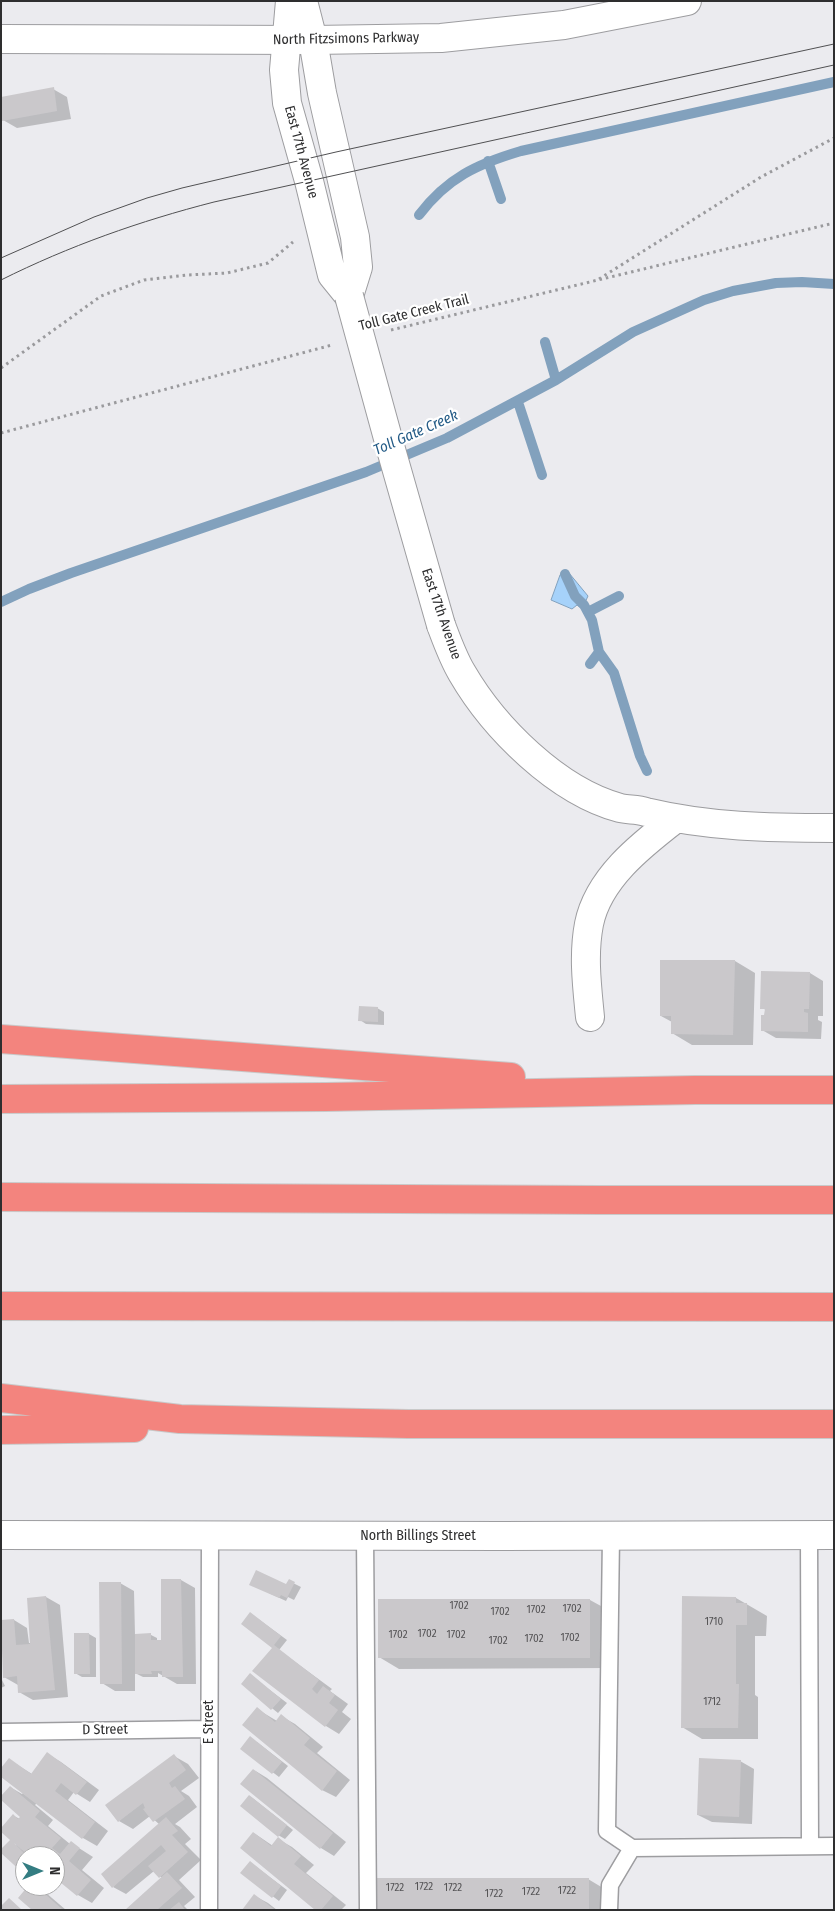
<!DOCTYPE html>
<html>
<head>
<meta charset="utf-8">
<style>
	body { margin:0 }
	#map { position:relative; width:835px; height:1911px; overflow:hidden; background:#ebebef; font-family:"Fira Sans Condensed",sans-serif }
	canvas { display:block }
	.frame { position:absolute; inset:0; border:2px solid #2e2e2f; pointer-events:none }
	.north { position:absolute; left:15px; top:1846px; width:50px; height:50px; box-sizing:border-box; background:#fff; border:1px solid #ababac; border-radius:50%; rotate:90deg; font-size:14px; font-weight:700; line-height:20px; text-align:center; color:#2e2e2f }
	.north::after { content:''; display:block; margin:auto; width:18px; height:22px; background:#347d82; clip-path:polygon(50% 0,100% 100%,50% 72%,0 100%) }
</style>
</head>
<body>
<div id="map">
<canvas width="835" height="1911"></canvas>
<div class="frame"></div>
<div class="north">N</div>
</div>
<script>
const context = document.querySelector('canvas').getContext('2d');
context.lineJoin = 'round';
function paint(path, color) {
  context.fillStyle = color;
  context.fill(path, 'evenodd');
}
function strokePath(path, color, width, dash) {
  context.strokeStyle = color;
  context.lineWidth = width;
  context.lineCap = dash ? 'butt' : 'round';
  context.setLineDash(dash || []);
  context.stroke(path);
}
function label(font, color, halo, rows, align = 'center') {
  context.font = font + ' "Fira Sans Condensed",sans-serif';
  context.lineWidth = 4.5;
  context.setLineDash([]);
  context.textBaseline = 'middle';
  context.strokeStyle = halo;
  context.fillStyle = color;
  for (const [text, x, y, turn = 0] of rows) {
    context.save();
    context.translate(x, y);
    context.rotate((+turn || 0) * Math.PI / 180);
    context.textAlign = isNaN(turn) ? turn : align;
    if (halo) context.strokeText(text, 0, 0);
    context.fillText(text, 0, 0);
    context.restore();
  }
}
const water = new Path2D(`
	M569,573L588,596L582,609L577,605L572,609L551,600L560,575Z`);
const shadow = new Path2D(`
	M53,89L67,97L71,119L17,128L3,120L1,98Z
	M735,961L755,973L753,1045H692L672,1033V1022L661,1016Z
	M810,973L823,981V1016H818V1020L822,1022L821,1039L776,1038L762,1030L766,1010L762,1008Z
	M377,1008L384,1012V1025L366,1024L360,1020Z
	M181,1580L195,1588L196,1684H177L158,1673V1677H143L135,1673V1691H115L102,1683L120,1583L134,1591L135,1635H151L157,1638V1641H163Z
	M289,1581L301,1587L294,1600L288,1597L286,1601L258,1588L286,1586Z
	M46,1597L60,1605L68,1697L33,1700L19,1692L18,1685L4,1677L1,1621L14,1620L27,1628L29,1643H31Z
	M736,1598L767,1616L766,1636H755V1695L758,1697V1739H702L682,1727Z
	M590,1600L610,1611V1668L399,1669L379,1657Z
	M257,1618L287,1640L279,1650L332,1689L330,1691L348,1704L342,1712L351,1719L339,1734L326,1726L274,1648Z
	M89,1634L96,1638V1677H82L75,1673Z
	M250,1675L287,1703L278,1713L242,1684Z
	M1,1678L5,1686L1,1688Z
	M257,1709L277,1721L281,1716L295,1724L323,1747L317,1753L350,1780L336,1797L322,1790Z
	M257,1742L288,1766L279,1777L242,1749Z
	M48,1754L61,1762L99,1790L90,1802L74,1792L68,1800L108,1831L97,1846L83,1838L37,1803L35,1805L53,1820L48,1826L70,1844L71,1843L93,1857L82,1870L104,1888L92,1903L78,1895L55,1876V1856H25V1873L16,1845L14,1816L20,1819L22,1816L10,1787L22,1794L23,1793L10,1760L32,1774Z
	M174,1756L188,1764L199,1778L181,1791L189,1796L197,1807L175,1824L180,1827L191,1839L185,1844L201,1860L179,1880L195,1897L184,1906L188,1910H127L162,1878L154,1871L126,1894L113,1887L160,1825L150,1816L133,1829L119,1821Z
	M740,1761L754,1769L752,1824L712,1822L698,1815Z
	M254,1770L267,1778L346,1842L334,1856L321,1848Z
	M250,1796L293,1830L285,1839L278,1835Z
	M254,1833L273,1846L278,1839L292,1847L314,1865L306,1873L346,1905L341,1910H317Z
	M250,1862L287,1890L279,1901L242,1873Z
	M588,1879L608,1891V1910H378Z
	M30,1886H35L45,1892L66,1910H34Z
	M255,1896L268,1903L277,1910H244Z`);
const stream = new Path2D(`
	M488,161L501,199
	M419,215C447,178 477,164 521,151L834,82
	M545,342L556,380
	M518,402L542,475
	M565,574L575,596L584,605L592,620L599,652L614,673L640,756L647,771
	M1,602L29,589L71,573L366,472L447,438L556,380L633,332L704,300L733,291L776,283L802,282L834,284
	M588,612L619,596
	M590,664L599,652`);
const building = new Path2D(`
	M54,87L57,111L2,121L1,97Z
	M660,960H735L733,1035L671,1034V1016H660Z
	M761,971L810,972L809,1009H804V1012L808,1013V1032L761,1031V1015H764L765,1009H760Z
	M359,1006L378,1007V1022L358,1021Z
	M256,1570L286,1584L289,1579L295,1582L287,1598L281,1595L279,1598L249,1585Z
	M161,1579H181L183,1677H162V1671H151L152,1674H135V1634L151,1633V1640H161Z
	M99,1582H121L122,1684H100Z
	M46,1596L55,1690L18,1693L17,1676L3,1678L1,1620L14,1619L16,1645L30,1644L27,1598Z
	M682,1596L736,1597V1603H747V1625H736V1684H739L738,1728H681Z
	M378,1599H590V1658H378Z
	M250,1612L281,1636L274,1645L319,1680L312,1689L317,1694L323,1686L335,1695L329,1703L338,1710L325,1727L252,1671L272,1648L241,1624Z
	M74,1633H89L90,1674H74Z
	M250,1673L281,1699L271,1710L241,1684Z
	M257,1707L275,1722L281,1714L310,1738L304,1745L337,1771L322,1791L242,1725Z
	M250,1736L282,1762L272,1774L240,1749Z
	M47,1752L87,1782L76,1795L61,1783L55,1791L95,1822L82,1839L1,1777V1768L9,1758L31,1774Z
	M174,1754L186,1770L169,1783L172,1788L175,1786L185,1799L153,1822L143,1809L145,1808L143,1803L118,1822L105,1805Z
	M699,1758L741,1760L739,1817L697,1815Z
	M253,1769L333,1833L320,1849L240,1784Z
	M10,1786L40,1811L35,1817L61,1838L52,1848L60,1854L71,1841L80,1848L69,1861L91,1880L77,1896L55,1878V1856H29L14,1843L27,1856H25V1875L1,1853V1849L10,1840L1,1832V1828L13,1814L18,1819L20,1817L1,1800V1796Z
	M249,1795L287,1825L278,1837L240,1806Z
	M166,1817L178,1831L172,1835L188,1852L159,1878L148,1866L166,1851L161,1845L112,1888L101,1874Z
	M253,1832L271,1846L278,1837L301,1856L294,1864L333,1896L321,1910H315L240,1848Z
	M250,1861L281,1886L272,1898L240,1873Z
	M167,1872L182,1888L157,1910H125Z
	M377,1878H589V1910H377Z
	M28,1886H36L63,1910H32L18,1898Z
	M254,1894L275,1910H242Z
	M9,1898L22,1910H1V1906Z
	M179,1902L185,1910H169Z`);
const path = new Path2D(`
	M599,279L761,177L834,138
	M391,330L834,223
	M1,368L101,296L144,280L188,275L227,273L268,263L293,242
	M1,433L332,345`);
const lane = new Path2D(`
	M809,1535L810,1846
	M365,1536L368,1910
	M611,1536L607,1831L632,1848L834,1846
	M1,1732L209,1729
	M209,1910L210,1535
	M609,1910L610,1885L632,1848`);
const street = new Path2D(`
	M290,1L284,70L287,103L309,181L332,275L349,296
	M303,1L313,40L322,93L355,237L358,267L349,296
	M441,625C447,641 453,658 462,673C494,728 557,791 620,808C628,810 637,809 646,812C709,827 769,828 834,828
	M590,1017C587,986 583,955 589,924C598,879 640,846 675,819
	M1,1535L502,1536L834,1535`);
const secondary = new Path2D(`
	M1,39L313,40L441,38L564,25L687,1`);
const highway = new Path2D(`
	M1,1039L511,1077
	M1,1099L326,1097L695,1090H834
	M1,1197L599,1200H834
	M1,1306L834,1307
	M1,1398L180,1419L408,1424H834
	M1,1430L134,1428`);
const tram = new Path2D(`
	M1,258L94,217L147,198L182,188L336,152L834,44
	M1,280C69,246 140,221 214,202L834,65`);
const streetBridge = new Path2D(`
	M349,296L392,453L441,625`);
const numberNames = [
	["1702",459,1606],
	["1702",572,1609],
	["1702",536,1610],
	["1702",500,1612],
	["1710",714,1622],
	["1702",427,1634],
	["1702",398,1635],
	["1702",456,1635],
	["1702",570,1638],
	["1702",534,1639],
	["1702",498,1641],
	["1712",712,1702],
	["1722",424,1887],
	["1722",395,1888],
	["1722",453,1888],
	["1722",567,1891],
	["1722",531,1892],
	["1722",494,1894]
];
const streetNames = [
	["North Fitzsimons Parkway",346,39,-1],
	["East 17th Avenue",301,152,75],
	["Toll Gate Creek Trail",414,313,-14],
	["East 17th Avenue",441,614,71],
	["North Billings Street",418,1536],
	["E Street",209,1722,-90],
	["D Street",105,1730,-1]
];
const waterNames = [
	["Toll Gate Creek",416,433,-24]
];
paint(water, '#a6d2fa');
strokePath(water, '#82a1bd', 1);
paint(shadow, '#0003');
strokePath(stream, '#82a1bd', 10);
paint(building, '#cac8cb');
strokePath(lane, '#9d9da0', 19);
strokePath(street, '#9d9da0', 30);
strokePath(secondary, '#9d9da0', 30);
strokePath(highway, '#c9c9c9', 30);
strokePath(path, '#9a9a9d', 3, [2.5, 4]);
strokePath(lane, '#fff', 16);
strokePath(street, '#fff', 28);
strokePath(secondary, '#fff', 28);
strokePath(highway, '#f3847e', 28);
strokePath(tram, '#505052', 1);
strokePath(streetBridge, '#9d9da0', 30, []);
strokePath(streetBridge, '#fff', 28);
label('11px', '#555456', null, numberNames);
label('14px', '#2e2e2f', '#fff', streetNames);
label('italic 15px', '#255c87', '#fff', waterNames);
</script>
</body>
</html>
